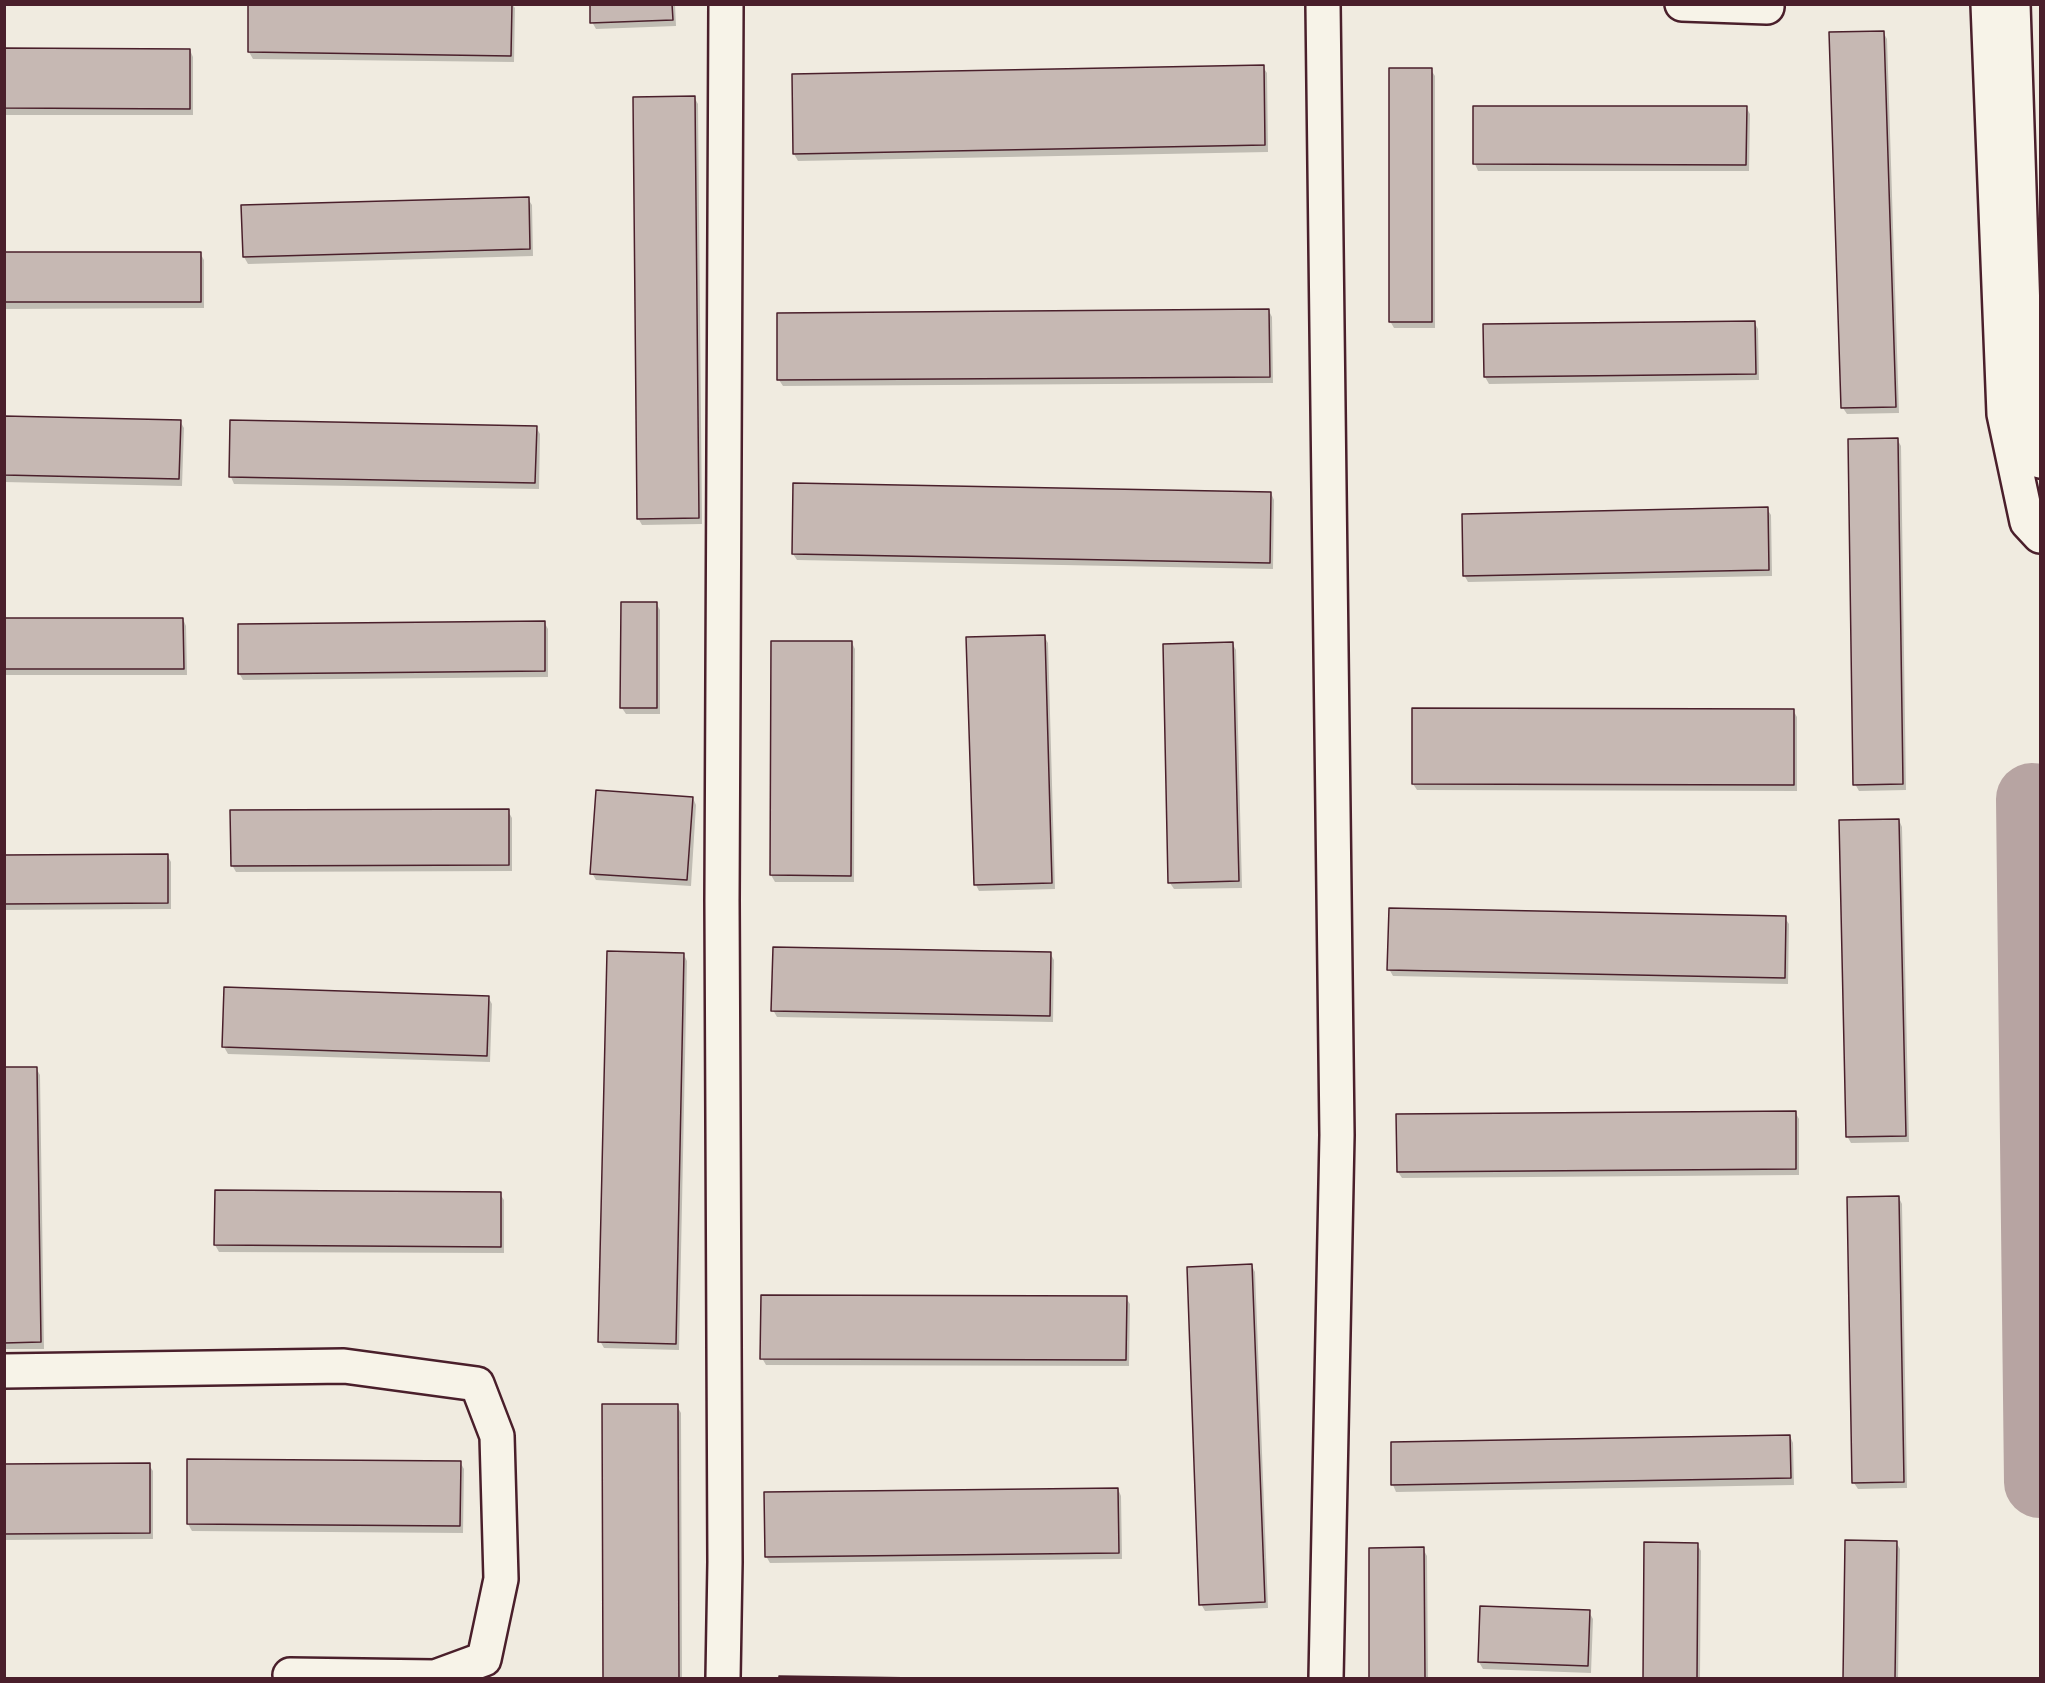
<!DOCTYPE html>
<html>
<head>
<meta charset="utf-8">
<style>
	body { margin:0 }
	#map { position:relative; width:2045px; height:1683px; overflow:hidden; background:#f0ebe0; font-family:Caveat,sans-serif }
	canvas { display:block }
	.frame { position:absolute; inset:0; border:6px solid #4a1f2b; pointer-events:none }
</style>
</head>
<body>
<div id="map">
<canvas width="2045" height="1683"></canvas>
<div class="frame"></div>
</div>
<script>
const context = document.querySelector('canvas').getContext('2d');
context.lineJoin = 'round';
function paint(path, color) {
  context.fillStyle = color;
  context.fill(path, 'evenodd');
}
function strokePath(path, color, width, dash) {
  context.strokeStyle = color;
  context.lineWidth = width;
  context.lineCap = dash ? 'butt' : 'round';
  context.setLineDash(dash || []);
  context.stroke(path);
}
const shadow = new Path2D(`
	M250,4H512L515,8L514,62L253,59L249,52Z
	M591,4H675L676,26L596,29L592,22Z
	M1883,32L1887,39L1899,413L1847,414L1843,408Z
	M4,50H190L193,57V115H4Z
	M1263,67L1267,73L1268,152L798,161L794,154L793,76Z
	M1431,70L1435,76V328H1394L1390,321Z
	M694,97L698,104L702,524L642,525L638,518Z
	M1746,107L1750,114L1749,171H1478L1475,164Z
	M528,199L532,205L533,256L248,264L244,257L243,207Z
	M4,253H200L204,260V308L4,309Z
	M1269,311L1272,317L1273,383L783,386L779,380Z
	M1754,322L1758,329L1759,380L1489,384L1485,377Z
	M4,417L180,421L184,428L182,486L4,482Z
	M536,427L540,434L539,489L234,484L231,477Z
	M1897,439L1901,446L1906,790L1859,791L1855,784Z
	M1271,493L1274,500L1273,569L797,560L793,554Z
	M1767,509L1771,515L1772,576L1468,582L1464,575Z
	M656,603L660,610V714H626L622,708Z
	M4,619H183L186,626L187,675H4Z
	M544,622L548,629V677L243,680L239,673Z
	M1044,636L1048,643L1055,889L979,891L976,885Z
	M852,643L855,649L854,882H775L771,875Z
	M1232,643L1236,650L1242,888L1174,889L1170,883Z
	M1793,710L1797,717V791L1417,790L1413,784Z
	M693,798L696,805L691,886L596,880L592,873Z
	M508,811L512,818V871L236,872L232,865Z
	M1899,820L1902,827L1909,1142L1851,1143L1847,1136Z
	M167,855L171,862V909L4,910V856Z
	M1785,918L1789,924L1788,984L1393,976L1389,969Z
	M1050,953L1054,960L1053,1022L777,1017L773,1010Z
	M684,955L687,961L679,1350L604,1348L600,1341Z
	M488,997L492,1004L490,1062L228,1054L224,1047Z
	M36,1068L40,1075L44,1349H4V1069Z
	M1795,1112L1799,1119V1175L1402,1178L1398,1172Z
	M500,1194L504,1200V1253L219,1252L215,1245Z
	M1899,1198L1902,1204L1907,1488L1858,1489L1854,1483Z
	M1252,1266L1255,1272L1268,1608L1205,1611L1201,1604Z
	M1126,1298L1130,1304L1129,1366L766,1365L762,1358Z
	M604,1406H677L681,1413L682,1678H605Z
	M1790,1436L1793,1443L1794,1485L1396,1492L1393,1485Z
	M460,1462L464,1469L463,1533L192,1531L188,1524Z
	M149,1465L153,1471V1539L4,1540V1466Z
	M1118,1489L1121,1496L1122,1559L770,1563L766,1556Z
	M1847,1541L1896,1542L1900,1549L1898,1678H1845Z
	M1646,1544H1697L1701,1551L1700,1678H1645Z
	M1370,1549H1423L1427,1556L1428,1678H1371Z
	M1589,1612L1593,1619L1591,1673L1483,1669L1479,1662Z`);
const river = new Path2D(`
	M2032,799L2040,1482`);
const building = new Path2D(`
	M248,4H512L511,56L248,52Z
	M590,4H672L673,20L590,23Z
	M1884,31L1896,407L1841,408L1829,32Z
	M4,48L190,49V109L4,108Z
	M1264,65L1265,145L793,154L792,74Z
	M1389,68H1432V322H1389Z
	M695,96L699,518L637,519L633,97Z
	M1473,106H1747L1746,165L1473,164Z
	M529,197L530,249L243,257L241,205Z
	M4,252H201V302H4Z
	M1269,309L1270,377L777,380V313Z
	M1755,321L1756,374L1484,377L1483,324Z
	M4,416L181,420L179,479L4,475Z
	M230,420L537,426L535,483L229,477Z
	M1898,438L1903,784L1853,785L1848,439Z
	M793,483L1271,492L1270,563L792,554Z
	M1768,507L1769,570L1463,576L1462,514Z
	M621,602H657V708H620Z
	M4,618H183L184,669H4Z
	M545,621V671L238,674V624Z
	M1045,635L1052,883L974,885L966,637Z
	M771,641H852L851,876L770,875Z
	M1233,642L1239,881L1168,883L1163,644Z
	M1412,708L1794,709V785L1412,784Z
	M596,790L693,797L687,880L590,874Z
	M509,809V865L231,866L230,810Z
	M1899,819L1906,1136L1846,1137L1839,820Z
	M168,854V903L4,904V855Z
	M1389,908L1786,916L1785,978L1387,970Z
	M773,947L1051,952L1050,1016L771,1011Z
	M607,951L684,953L676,1344L598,1342Z
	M224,987L489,996L487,1056L222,1047Z
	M4,1067H37L41,1342L4,1343Z
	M1796,1111V1169L1397,1172L1396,1114Z
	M215,1190L501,1192V1247L214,1245Z
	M1899,1196L1904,1482L1852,1483L1847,1197Z
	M1252,1264L1265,1602L1199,1605L1187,1267Z
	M761,1295L1127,1296L1126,1360L760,1359Z
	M602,1404H678L679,1678H603Z
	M1790,1435L1791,1478L1391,1485V1442Z
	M187,1459L461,1461L460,1526L187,1524Z
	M150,1463V1533L4,1534V1464Z
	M1118,1488L1119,1553L765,1557L764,1492Z
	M1845,1540L1897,1541L1895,1678H1843Z
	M1644,1542L1698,1543L1697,1678H1643Z
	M1424,1547L1425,1678H1369V1548Z
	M1480,1606L1590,1610L1588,1666L1478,1662Z
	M779,1676L920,1678H779Z`);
const minor = new Path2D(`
	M1323,4L1337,1135L1326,1678
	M1682,4L1767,7
	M1988,4L2004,414L2027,522L2040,536
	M4,1371L344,1366L477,1384L497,1436L501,1579L484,1659L435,1677L290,1675
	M723,1678L725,1562L722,899L726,4`);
const highway = new Path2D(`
	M2013,4L2026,403L2040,461`);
paint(shadow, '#0003');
strokePath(river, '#b7a4a2', 72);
paint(building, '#c6b8b3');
strokePath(building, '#4a1f2b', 1.5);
strokePath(minor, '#4a1f2b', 38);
strokePath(highway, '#4a1f2b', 38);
strokePath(minor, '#f7f3e8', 33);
strokePath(highway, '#f7f3e8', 33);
</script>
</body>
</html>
